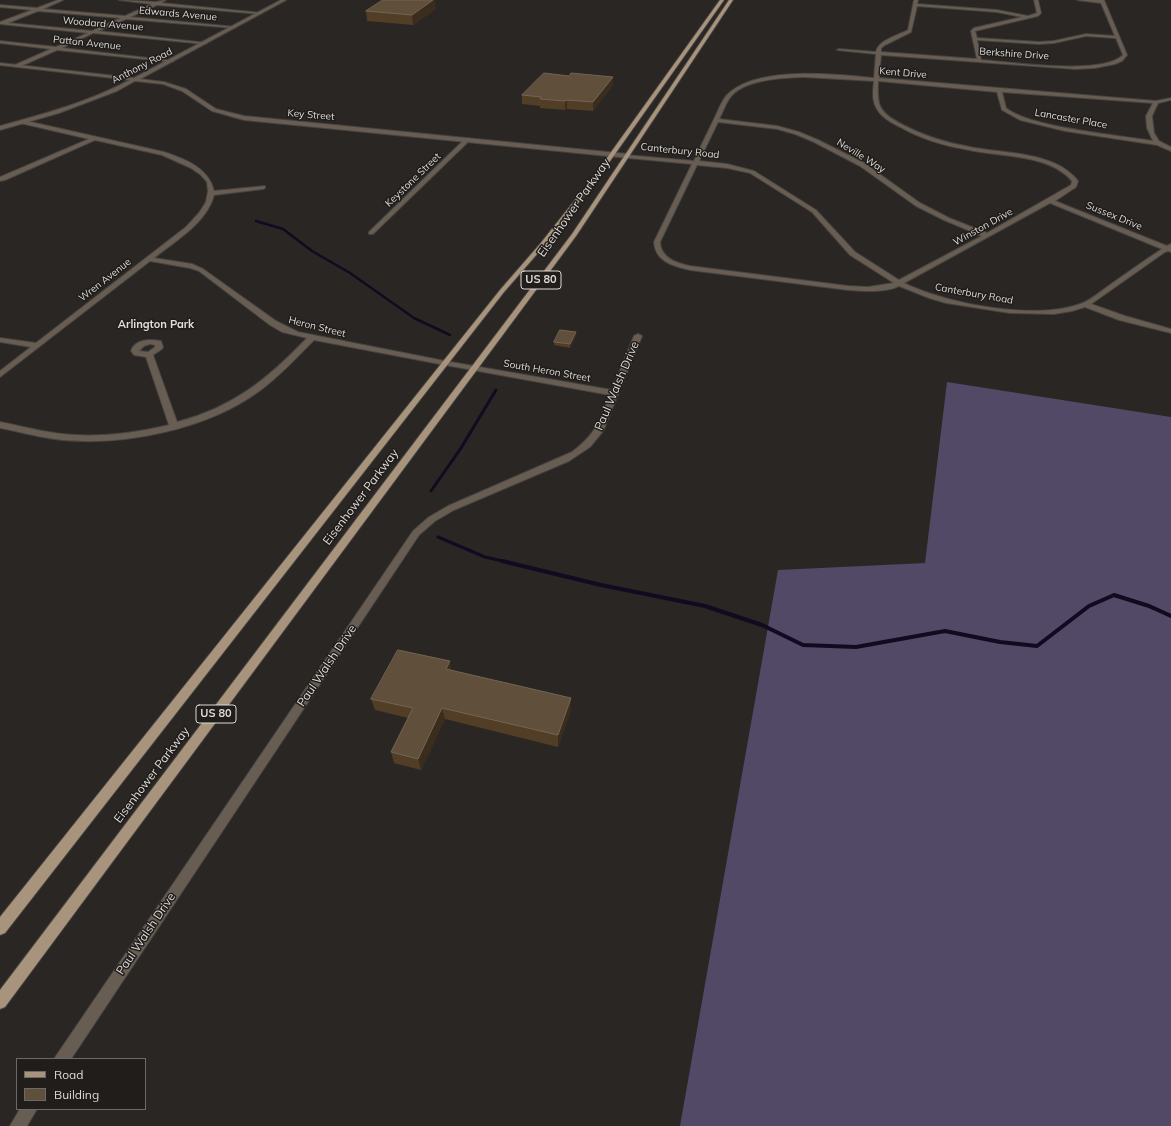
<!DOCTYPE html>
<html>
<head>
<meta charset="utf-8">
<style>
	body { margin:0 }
	#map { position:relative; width:1171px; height:1126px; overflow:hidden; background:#292623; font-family:Mulish,sans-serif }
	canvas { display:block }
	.legend { position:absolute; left:16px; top:1058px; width:130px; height:52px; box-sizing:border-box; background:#201d1a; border:1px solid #6c6966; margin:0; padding:5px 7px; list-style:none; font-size:12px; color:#dddbd8 }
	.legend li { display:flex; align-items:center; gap:8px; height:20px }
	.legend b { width:20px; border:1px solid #6c6966 }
</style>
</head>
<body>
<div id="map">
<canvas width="1171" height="1126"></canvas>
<ul class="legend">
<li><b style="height:5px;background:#a8937c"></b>Road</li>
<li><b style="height:11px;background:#604f3a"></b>Building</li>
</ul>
</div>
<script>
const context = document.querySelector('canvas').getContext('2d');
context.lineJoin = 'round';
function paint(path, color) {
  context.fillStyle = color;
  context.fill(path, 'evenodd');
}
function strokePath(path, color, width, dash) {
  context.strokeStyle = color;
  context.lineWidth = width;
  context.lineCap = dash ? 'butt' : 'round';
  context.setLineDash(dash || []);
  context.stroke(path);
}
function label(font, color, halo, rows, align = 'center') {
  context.font = font + ' Mulish,sans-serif';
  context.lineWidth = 3;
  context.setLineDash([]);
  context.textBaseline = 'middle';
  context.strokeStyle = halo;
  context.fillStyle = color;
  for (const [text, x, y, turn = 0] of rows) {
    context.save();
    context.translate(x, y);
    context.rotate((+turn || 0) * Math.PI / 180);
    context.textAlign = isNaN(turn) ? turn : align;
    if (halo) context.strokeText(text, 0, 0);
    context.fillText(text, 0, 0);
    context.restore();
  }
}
const forest = new Path2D(`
	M947,382L1171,417V1126H680L778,570L925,563Z`);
const streamFar2 = new Path2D(`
	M256,221L283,229L312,251L350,273L414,318L450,335`);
const streamFar1 = new Path2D(`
	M431,491L461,448L496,390
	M438,537L485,557L507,562`);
const stream = new Path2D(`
	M502,561L601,585L705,606L762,625L803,645L856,647L945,631L1000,642L1037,646L1089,606L1114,595L1149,606L1171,616`);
const minor = new Path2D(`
	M58,0H63L43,9L125,16L152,4L119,0L156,2L166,0L161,3L262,13L260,14L157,5L130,17L236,27L234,28L126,19L98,31L207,43L205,44L93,33L62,48L174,61L172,62L57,50L19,67H15V65L51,49L0,43V41L56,47L88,33L0,24V22L32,10L0,7V5L37,8ZM38,11L121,18L92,31L8,23Z
	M914,0H918L917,4L997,10L1028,16L1037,13L1034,0H1038L1041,13L1038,16L975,31L977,38L1039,42L1054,41L1086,34L1115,36L1101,3L1077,0H1104L1127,55L1122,61L1115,64L1095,68L1075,69L881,55L879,78L1156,101L1171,98V100L1158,103L1152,116L1154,133L1159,141L1171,147V151L1157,145L1065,131L1020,120L1002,110L997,92L878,81C878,89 877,98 880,106C884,115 895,121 903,125C924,136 947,143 970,147C1004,154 1055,151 1078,181L1076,187L1055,201L1167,246L1171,244V252L1168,251L1165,252L1091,304L1125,316L1171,329V333L1119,320L1085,307L1072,311L1054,314L1010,313L946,303L929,298L899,286C887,293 862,291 848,290L690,270C674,266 655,262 654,242L692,164L628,158L626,157V155L694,161C701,145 709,130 716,115C719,108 722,101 726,96C754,65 836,74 874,78L876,54L837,50L839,49L876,52C878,40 899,35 908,30ZM917,6L997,12L1022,17L974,28L971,31L977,59L881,52V48L885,45L911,32ZM1086,36L1116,38L1123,55C1103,76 1010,62 981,60L977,40L1039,44L1054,43ZM804,77L874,81C873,89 872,98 875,105C879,116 890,122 900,127C921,139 945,146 969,150C1001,157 1050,154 1072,181L1071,185L987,233L949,218L920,203L864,163L818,140L799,132L777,126L719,119C723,112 725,105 729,99C742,79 782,78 804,77ZM1002,92L1153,103L1146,116L1147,128L1153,141C1119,135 1031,128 1006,108ZM718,122L777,129L795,134L814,142L860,166L916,206L944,220L982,236L899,280L855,252L816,210L754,171L727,164L699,161ZM697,165L727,168L750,173L812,212L850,255L894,283L868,287L848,286L690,266C676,263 661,258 660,242ZM1050,203L1162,249C1143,261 1126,274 1107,287C1100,292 1093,298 1085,302C1041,322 946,304 904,283Z
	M22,120L164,152C185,159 209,168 214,191L265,186V188L263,189L214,195C207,223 175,241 154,258L192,264L203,269L276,321L298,332L445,361L612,390L634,336L638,334L642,336L603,431L590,447L569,461L454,510L435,521L419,535L71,1059H54L413,531L429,517L448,506L572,452C596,434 599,422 610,395L445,365L314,340C296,358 279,377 258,392C207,429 125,446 63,440C42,438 21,432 0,428V422C21,426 42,432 63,434C98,438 135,433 169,425L146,357L134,355L131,351C135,339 150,339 161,341L163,347L162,349L153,355L177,422C232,408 268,379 307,338L282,332L270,325L199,271L190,268L150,261L0,377V371L31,347L0,342V338L36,343L186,227L199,213L206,202L208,191L207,182L201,175L191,168L162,155L95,140L5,180L0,181V177L89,139L20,123L19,122ZM150,344L155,345V347L148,352L139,351L144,346Z
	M466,138L471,139L373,234H369V232Z
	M20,1109H37L27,1126H10Z`);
const tertiary = new Path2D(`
	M281,0H286L140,79L164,82L186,89L216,109L244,116L628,154L631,156L628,158L244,120L212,111L182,91L163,84L135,81L117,91L59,113L0,130V126C44,114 89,102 130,80L0,65V63L134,78Z`);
const primary = new Path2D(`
	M720,0H724L598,178L544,246L504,292L5,933L0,935V917L500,290L540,244L594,176Z
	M729,0H733L576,236L5,1007L0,1009V990L572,234Z`);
const wall = new Path2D(`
	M436,9L413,25L367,21L366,11Z
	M569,76L613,77V85L593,111L567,109L565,110L540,108V106L522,104V95Z
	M576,336L570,348L554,345V342Z
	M451,671L571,710L558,747L445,719L421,770L394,763L391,752L408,718L375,710L371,699Z`);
const shadedWall = new Path2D(`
	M433,0H435L436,9L413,25L412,15Z
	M613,77V85L593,111V102Z
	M567,100V109L565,110V101Z
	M576,332V336L570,348V344Z
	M450,661L452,673L446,669Z
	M571,698V710L558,747V735Z
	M442,708L445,719L421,770L418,759Z`);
const building = new Path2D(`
	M383,0H433L412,15L366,11Z
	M544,73L569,76L571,73L613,77L593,102L567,100L565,101L540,99L541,97L522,95Z
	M560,330L576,332L570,344L554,342Z
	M398,650L450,661L446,669L571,698L558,735L442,708L418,759L391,752L413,708L371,699Z`);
const farStreetnames = [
	["Edwards Avenue",178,14,5],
	["Woodard Avenue",103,24,5],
	["Patton Avenue",87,43,6],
	["Berkshire Drive",1014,54,4],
	["Anthony Road",142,66,-27],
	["Kent Drive",903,73,5],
	["Key Street",311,115,5],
	["Lancaster Place",1071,119,10],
	["Canterbury Road",680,151,6],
	["Neville Way",861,156,32],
	["Keystone Street",413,180,-44],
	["Sussex Drive",1114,216,22],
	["Winston Drive",983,227,-29],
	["Wren Avenue",105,280,-38],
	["Canterbury Road",974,294,10],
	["Heron Street",317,327,14],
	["South Heron Street",547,371,10]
];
const shields = [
	[541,280,40],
	[216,714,40]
];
const shieldNames = [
	["US 80",541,280],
	["US 80",216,714]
];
const farNeighbourhoodnames = [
	["Arlington Park",156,325]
];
const streetNames = [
	["Eisenhower Parkway",574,208,-55],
	["Paul Walsh Drive",617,386,-67],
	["Eisenhower Parkway",361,497,-53],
	["Paul Walsh Drive",327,666,-56],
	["Eisenhower Parkway",152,775,-53],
	["Paul Walsh Drive",146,934,-56]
];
paint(forest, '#514965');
strokePath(streamFar2, '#120a21', 2.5);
strokePath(streamFar1, '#120a21', 3);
strokePath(stream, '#120a21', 4);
strokePath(minor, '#464340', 2);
strokePath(tertiary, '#464340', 2);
strokePath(primary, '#464340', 2);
paint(minor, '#685d52');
paint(tertiary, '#685d52');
paint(primary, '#a8937c');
paint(wall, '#523e27');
paint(shadedWall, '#3b2d1e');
paint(building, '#604f3a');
strokePath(building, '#746553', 1);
label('10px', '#dddbd8', '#201d1a', farStreetnames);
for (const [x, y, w] of shields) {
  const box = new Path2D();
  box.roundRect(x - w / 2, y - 9, w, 18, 3);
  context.fillStyle = '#201d1a';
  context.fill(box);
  strokePath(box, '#dddbd8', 1);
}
label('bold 11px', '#dddbd8', null, shieldNames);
label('bold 11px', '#e1ddd9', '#201d1a', farNeighbourhoodnames);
label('12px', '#dddbd8', '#201d1a', streetNames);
</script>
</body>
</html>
